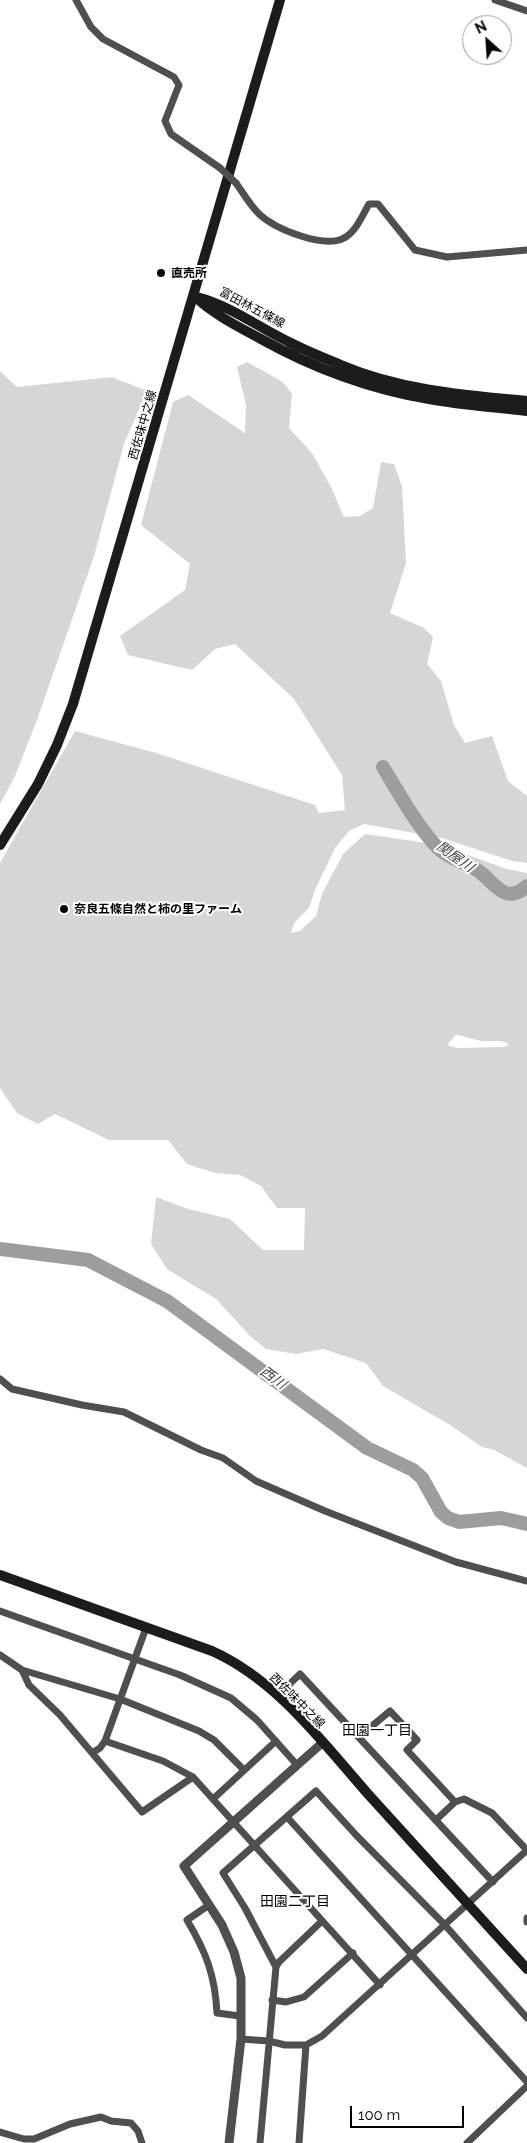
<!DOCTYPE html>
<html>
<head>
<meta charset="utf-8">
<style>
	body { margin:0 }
	#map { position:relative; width:527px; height:2143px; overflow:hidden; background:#fff; font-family:Raleway,sans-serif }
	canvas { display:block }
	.north { position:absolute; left:462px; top:15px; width:50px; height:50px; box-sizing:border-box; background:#fff; border:1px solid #999; border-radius:50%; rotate:334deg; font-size:14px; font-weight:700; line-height:20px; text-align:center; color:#000 }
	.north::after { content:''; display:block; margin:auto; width:18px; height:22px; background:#000; clip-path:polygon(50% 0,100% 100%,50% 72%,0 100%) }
	.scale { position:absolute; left:350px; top:2106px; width:114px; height:22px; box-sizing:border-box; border:2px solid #000; border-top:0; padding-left:6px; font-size:15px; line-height:18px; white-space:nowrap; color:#000; -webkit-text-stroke:4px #fff; paint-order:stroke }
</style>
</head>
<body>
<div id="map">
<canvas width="527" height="2143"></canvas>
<div class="north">N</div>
<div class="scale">100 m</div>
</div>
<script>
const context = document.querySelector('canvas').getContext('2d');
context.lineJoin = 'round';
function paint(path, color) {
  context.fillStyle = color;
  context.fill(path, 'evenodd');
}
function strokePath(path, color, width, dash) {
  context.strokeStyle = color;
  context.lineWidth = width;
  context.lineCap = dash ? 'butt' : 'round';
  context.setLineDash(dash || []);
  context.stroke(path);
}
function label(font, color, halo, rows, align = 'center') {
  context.font = font + ' Raleway,"Noto Sans JP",sans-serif';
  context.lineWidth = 4;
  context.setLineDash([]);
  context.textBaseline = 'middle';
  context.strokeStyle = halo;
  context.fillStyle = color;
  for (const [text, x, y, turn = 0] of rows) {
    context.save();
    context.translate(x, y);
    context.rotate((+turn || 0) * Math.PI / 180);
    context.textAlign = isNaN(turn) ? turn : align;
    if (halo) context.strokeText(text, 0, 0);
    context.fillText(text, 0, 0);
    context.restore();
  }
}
const green = new Path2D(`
	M247,362L283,382L292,394L289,428L312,453L331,487L344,517L360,516L373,508L381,462L394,464L402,486L406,563L390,613L424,628L433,637L427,664L441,681L454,725L465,743L492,736L508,781L527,796V863L512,861L442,838L364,824L349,831L335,848L315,890L309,908L294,923L291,933L300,931L316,916L322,894L343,854L365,834L440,845L507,869L527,873V1468L494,1450L482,1447L450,1425L383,1386L366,1363L323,1349L296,1354L266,1349L250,1336L216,1299L167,1269L151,1244L156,1197L188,1209L230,1219L263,1250H304L305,1208H277L261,1186L240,1175L215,1173L187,1164L168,1140H109L55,1114L38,1124L17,1113L0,1088V863L75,731L156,753L315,805L319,813L345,810L342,775L294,699L235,644L215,649L192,670L128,655L120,636L185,590L190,564L141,525L173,402L188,395L245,433L246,405L237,367ZM456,1035C465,1036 476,1041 485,1041C493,1042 503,1039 509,1045L504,1047L457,1048L447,1045Z
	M0,371L17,387L112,377L147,391L124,444L94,556L37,720L15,776L0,804Z`);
const river = new Path2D(`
	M383,767C398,792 417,826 437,847C448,859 467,862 480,872C496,885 506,905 527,886
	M0,1249L88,1260L167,1301L367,1448L413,1470L422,1478L441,1512L448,1518L459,1522L501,1518L527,1524`);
const minor = new Path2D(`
	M76,0L91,27L103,39L174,77L179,85L165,121L171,134L220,168
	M495,0L527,11
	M236,183C243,193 250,205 259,214C275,229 324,249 344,238C356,232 363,214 369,204H378L415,250L447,257L527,250
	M0,1379L12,1389L82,1405L124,1412L201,1450L223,1458L256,1481L325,1511L456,1562L527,1581
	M0,1611L180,1675L231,1698L257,1720L297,1765
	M0,1655L22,1670L120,1699L199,1731L214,1740L244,1770
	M22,1670L29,1685L60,1715L142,1812L193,1777
	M278,1695L300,1674L493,1882
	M360,1736L390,1711L417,1740L407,1750L455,1802
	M105,1741L163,1761L193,1777L380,1985
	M92,1753L100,1748L105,1741L146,1628
	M213,1799L276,1741
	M287,1817L527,2082
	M436,1820L455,1802L464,1799L492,1813L527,1850
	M209,1905L187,1920C206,1952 215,1975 217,2013L240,2016
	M527,1918V1922
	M276,1967L245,1908L223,1873L316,1791L356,1835L444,1924L527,2018
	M272,2000L286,2002L304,1997L353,1953
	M241,2039L269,2041L285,2045H306L322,2036L527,1850
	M0,2132L24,2139H34L70,2124L101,2117L111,2121L131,2123L138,2131L142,2143
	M260,2143L276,1967L279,1962L322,1921
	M299,2143L306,2045
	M467,2143L527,2086`);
const tertiary = new Path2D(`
	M229,2143L241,2039V1978L234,1952L222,1925L184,1866L322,1743`);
const secondary = new Path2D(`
	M194,296C216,316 235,325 261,339C313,368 370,389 429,399C461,405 494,407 527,411
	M197,297C231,306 258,327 289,342C306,351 324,358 341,365C400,390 464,395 527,401
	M0,845L38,784L57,745L73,704L280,0
	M0,1575L212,1651C277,1680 322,1742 368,1794C421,1852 474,1911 527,1969`);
const minorBridge = new Path2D(`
	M220,168L236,183`);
const markers = [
	[161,273,5,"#000"],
	[64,909,5,"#000"]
];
const poiNames = [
	["直売所",171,273],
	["奈良五條自然と柿の里ファーム",74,909]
];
const streetNames = [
	["富田林五條線",252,308,28],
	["西佐味中之線",143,425,-74],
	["西佐味中之線",297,1701,45]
];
const waterNames = [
	["関屋川",455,857,35],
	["西川",273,1378,36]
];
const neighbourhoodNames = [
	["田園一丁目",377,1731],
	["田園二丁目",295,1902]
];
paint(green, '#d6d6d6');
strokePath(river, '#9d9d9d', 14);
strokePath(minor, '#4f4f4f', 7);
strokePath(tertiary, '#4f4f4f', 9);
strokePath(secondary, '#1c1c1c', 10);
strokePath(minorBridge, '#4f4f4f', 7);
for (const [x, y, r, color] of markers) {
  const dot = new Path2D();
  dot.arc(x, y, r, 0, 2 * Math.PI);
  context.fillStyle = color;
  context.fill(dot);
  strokePath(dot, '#fff', 2);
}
label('bold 12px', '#000', '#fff', poiNames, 'left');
label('12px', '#000', '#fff', streetNames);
label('italic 14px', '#3e3e3e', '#fff', waterNames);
label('14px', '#000', '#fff', neighbourhoodNames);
</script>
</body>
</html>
